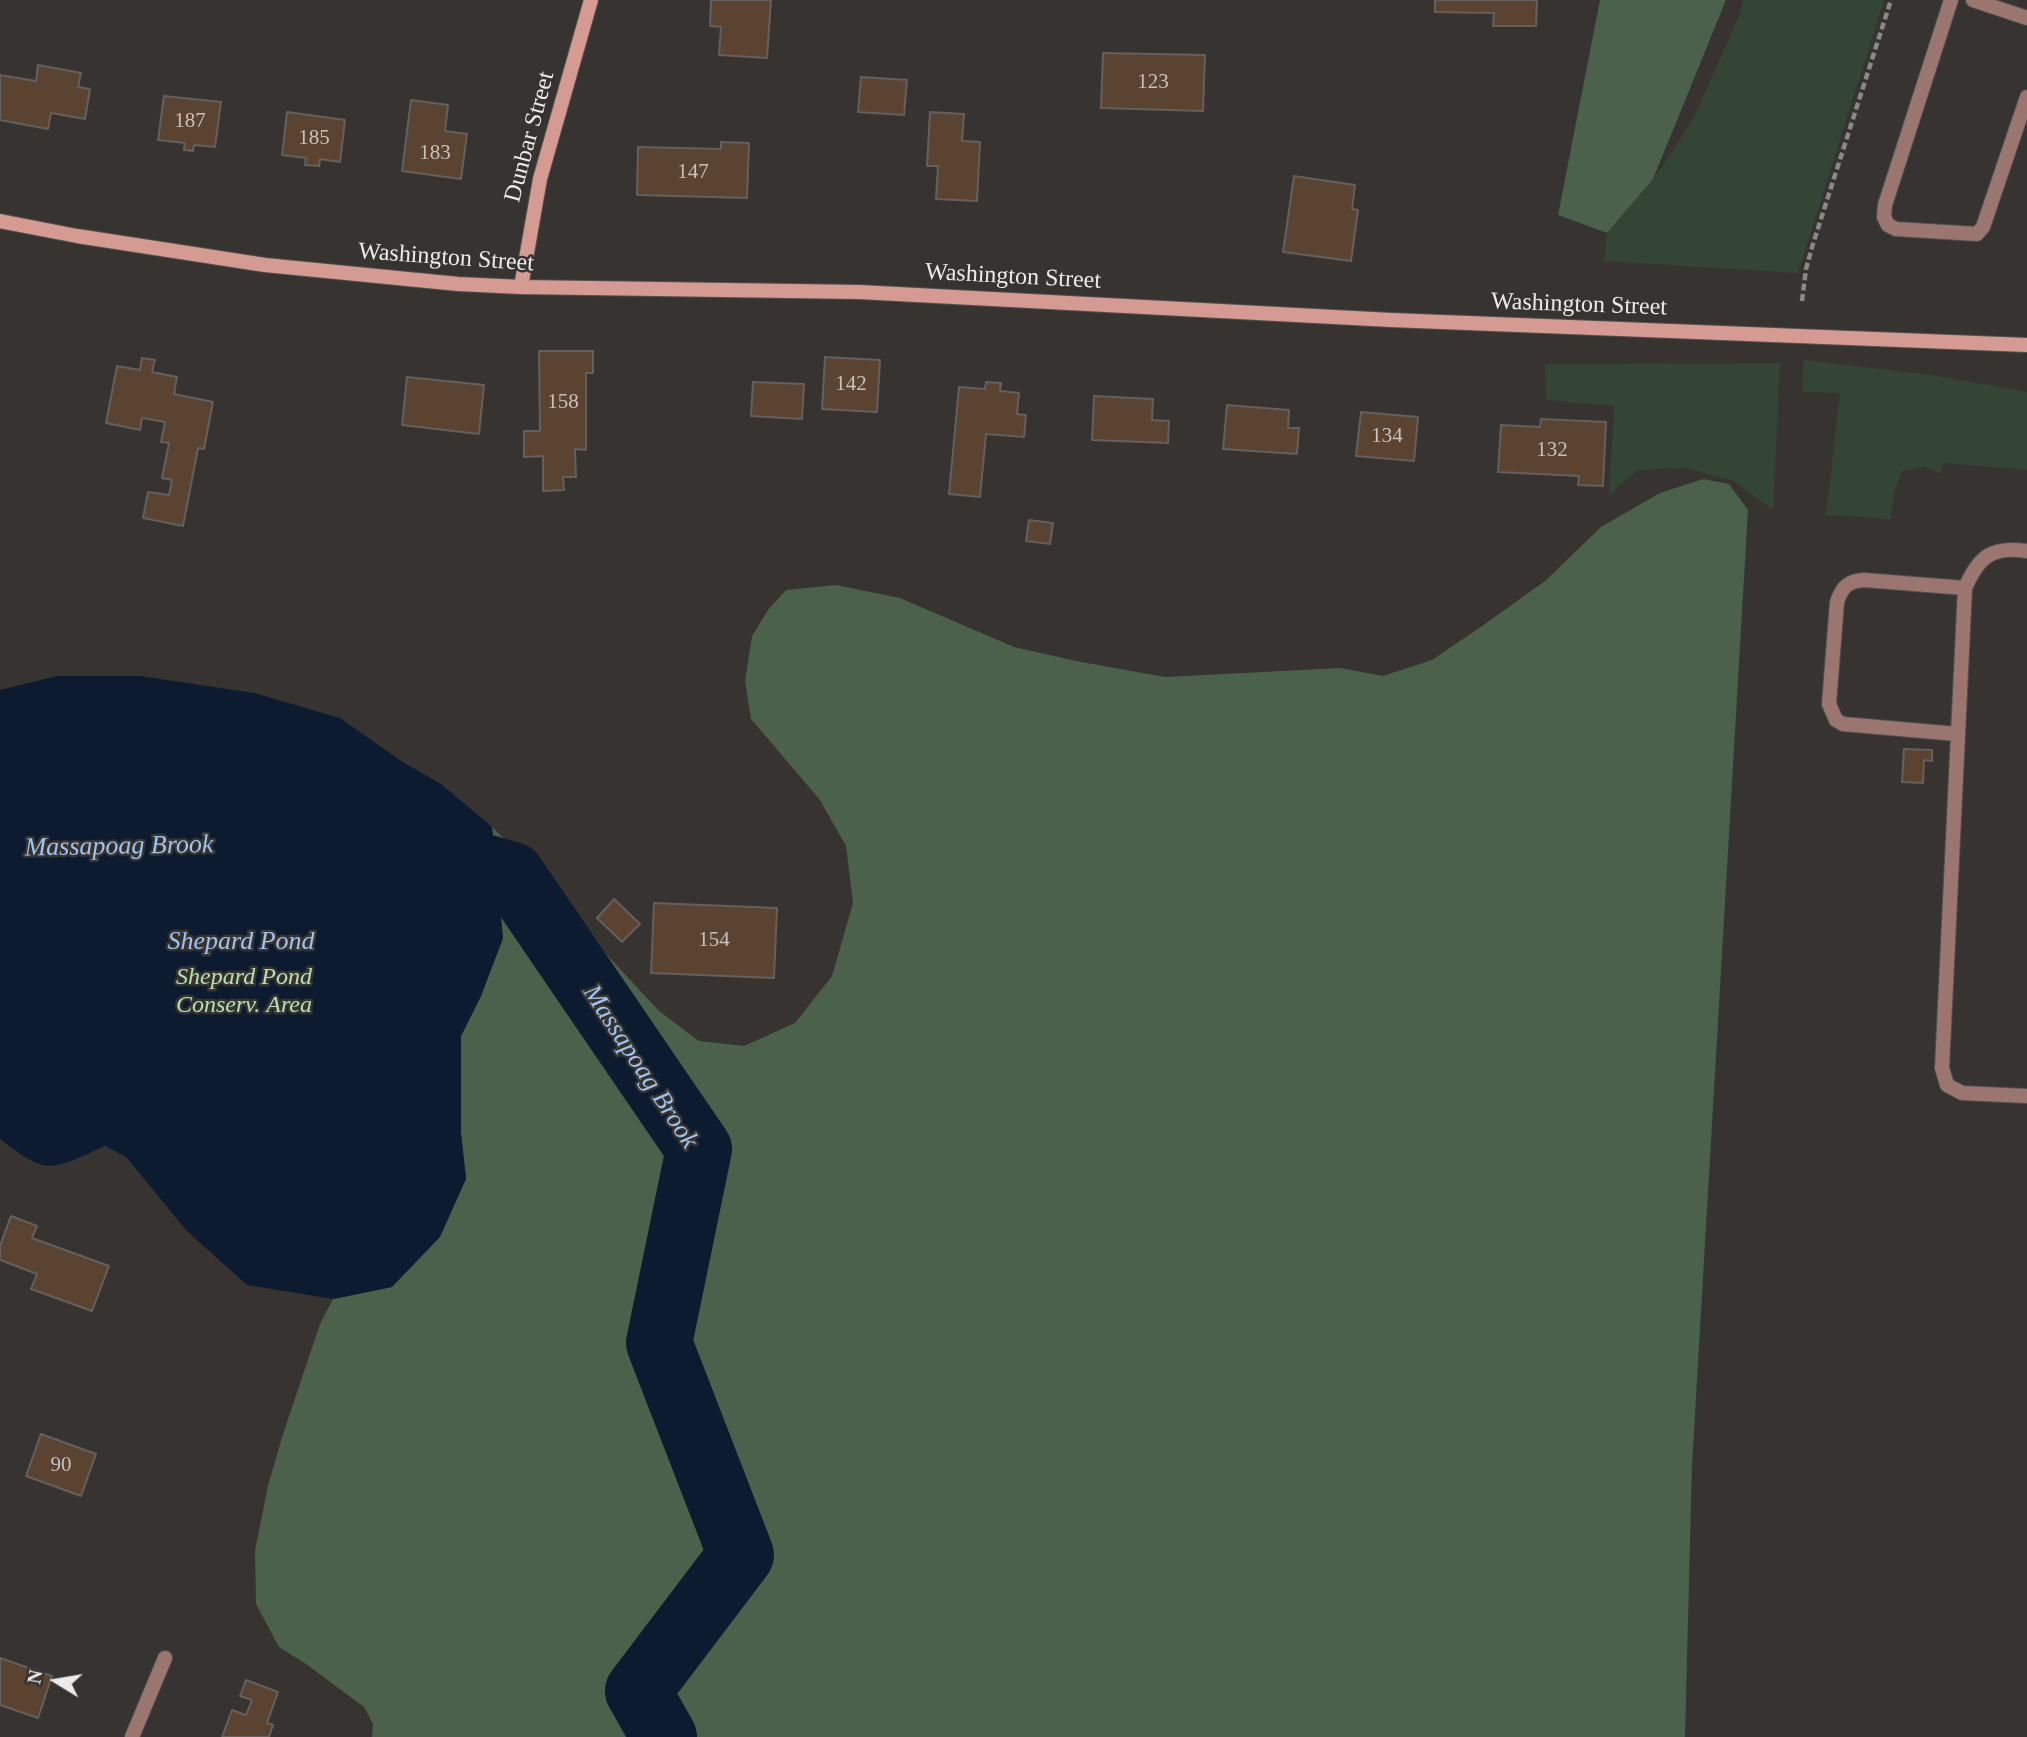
<!DOCTYPE html>
<html>
<head>
<meta charset="utf-8">
<style>
	body { margin:0 }
	#map { position:relative; width:2027px; height:1737px; overflow:hidden; background:#363331; font-family:Georgia,serif }
	canvas { display:block }
	.north { position:absolute; left:21px; top:1646px; width:70px; height:70px; -webkit-text-stroke:5px #363331; paint-order:stroke; rotate:281deg; font-size:19px; font-weight:700; line-height:28px; text-align:center; color:#edebea }
	.north::after { content:''; display:block; margin:auto; width:24px; height:32px; background:#edebea; clip-path:polygon(50% 0,100% 100%,50% 72%,0 100%) }
</style>
</head>
<body>
<div id="map">
<canvas width="2027" height="1737"></canvas>
<div class="north">N</div>
</div>
<script>
const context = document.querySelector('canvas').getContext('2d');
context.lineJoin = 'round';
function paint(path, color) {
  context.fillStyle = color;
  context.fill(path, 'evenodd');
}
function strokePath(path, color, width, dash) {
  context.strokeStyle = color;
  context.lineWidth = width;
  context.lineCap = dash ? 'butt' : 'round';
  context.setLineDash(dash || []);
  context.stroke(path);
}
function label(font, color, halo, rows, align = 'center') {
  context.font = font + ' Georgia,serif';
  context.lineWidth = 5;
  context.setLineDash([]);
  context.textBaseline = 'middle';
  context.strokeStyle = halo;
  context.fillStyle = color;
  for (const [text, x, y, turn = 0] of rows) {
    context.save();
    context.translate(x, y);
    context.rotate((+turn || 0) * Math.PI / 180);
    context.textAlign = isNaN(turn) ? turn : align;
    if (halo) context.strokeText(text, 0, 0);
    context.fillText(text, 0, 0);
    context.restore();
  }
}
const green = new Path2D(`
	M1743,0H1884L1798,273L1604,261L1607,233L1661,169L1694,117L1739,16Z
	M1804,360L1932,375L2027,392V470L1943,463L1941,474L1925,467L1902,471L1894,492L1891,519L1826,515L1840,393L1802,392Z
	M1780,363L1773,510L1734,481L1686,468L1638,470L1621,484L1609,497L1614,406L1546,400L1545,364Z`);
const forest = new Path2D(`
	M1600,0H1726L1653,179L1607,233L1558,215Z
	M1703,479L1729,484L1748,510L1692,1465L1685,1737H372L373,1724L364,1707L306,1664L279,1647L256,1604L255,1550L268,1486L282,1437L320,1324L333,1299L392,1287L466,1179L461,1133V1036L481,996L503,938L492,827L559,892L607,955L659,1011L699,1041L744,1046L795,1023L832,976L853,903L846,846L820,800L751,719L745,681L752,636L768,610L786,590L836,585L900,598L1014,647L1076,661L1165,677L1340,668L1383,676L1432,660L1482,626L1545,581L1601,527L1660,493Z`);
const water = new Path2D(`
	M57,676H140L254,693L340,718L401,761L441,784L492,827L503,938L481,996L461,1036V1133L466,1179L440,1237L392,1287L333,1299L247,1285L187,1231L126,1157L105,1146C51,1170 49,1177 0,1139V690Z`);
const river = new Path2D(`
	M410,846L512,875L699,1149L659,1343L741,1555L638,1691L664,1737`);
const building = new Path2D(`
	M711,0H771L767,58L719,55L721,27L710,26Z
	M1435,0H1537L1536,26H1493L1494,13L1435,12Z
	M1103,53L1205,55L1203,111L1101,108Z
	M38,65L81,73L78,87L90,89L85,119L51,113L48,129L0,120V75L36,81Z
	M861,77L907,80L904,115L858,112Z
	M164,96L221,102L215,147L194,145L193,151L184,150L185,143L158,140Z
	M411,100L448,105L445,131L467,134L461,179L402,171Z
	M287,112L345,120L340,162L320,159L319,166L305,165L306,158L282,155Z
	M930,112L964,114L962,141L980,142L977,201L936,199L938,166H927Z
	M721,142L749,143L747,198L637,195L638,147L721,149Z
	M1294,176L1355,185L1352,209L1358,210L1351,261L1283,252Z
	M539,351H593V373H586V450L575,449L576,477H563L564,490L543,491V456L524,457V431H540Z
	M825,357L880,360L877,412L822,409Z
	M142,358L155,360L152,372L177,377L174,394L213,402L204,449L198,448L183,526L143,518L148,492L169,495L172,480L162,478L169,443L161,442L165,422L142,418L140,430L106,423L117,366L140,370Z
	M407,377L484,385L479,434L402,425Z
	M753,382L804,384L802,419L751,416Z
	M986,382L1001,383L1000,391L1019,393L1017,414L1026,415L1024,437L986,434L980,497L949,494L959,387L985,389Z
	M1094,396L1153,399L1152,420L1169,421L1168,443L1092,440Z
	M1227,405L1289,410L1288,428H1299L1297,454L1223,449Z
	M1361,412L1418,417L1414,461L1356,456Z
	M1541,419L1606,422L1603,486L1578,485L1579,476L1498,472L1501,425L1540,427Z
	M1029,520L1053,523L1050,544L1026,541Z
	M1904,749L1932,750V761L1924,760L1923,783L1902,782Z
	M614,899L640,924L622,942L597,918Z
	M654,903L777,908L774,978L651,973Z
	M11,1216L37,1226L32,1238L109,1266L92,1311L31,1289L37,1274L0,1260V1246Z
	M41,1434L96,1454L81,1496L26,1476Z
	M0,1658L52,1676L38,1718L0,1705Z
	M246,1680L278,1692L267,1723L273,1725L269,1737H222L232,1710L246,1715L252,1700L240,1696Z`);
const path = new Path2D(`
	M1802,301L1806,269L1813,244L1891,0`);
const lane = new Path2D(`
	M1951,0L1885,205L1884,217L1888,225L1896,229L1977,234L1983,227L2027,97
	M1973,0L2027,18
	M2027,551C1992,546 1979,556 1965,588L1942,1068L1947,1085L1962,1093L2027,1096
	M1957,734L1843,724L1836,720L1829,704L1837,602C1842,587 1848,581 1864,580L1965,588`);
const street = new Path2D(`
	M132,1737L165,1658`);
const secondary = new Path2D(`
	M0,221L77,236L265,265L458,284L521,287L859,292L1391,320L2027,345
	M521,287L540,179L591,0`);
const numberNames = [
	["123",1153,82],
	["187",190,121],
	["185",314,138],
	["183",435,153],
	["147",693,172],
	["142",851,384],
	["158",563,402],
	["134",1387,436],
	["132",1552,450],
	["154",714,940],
	["90",61,1465]
];
const streetNames = [
	["Dunbar Street",530,137,-75],
	["Washington Street",446,258,4],
	["Washington Street",1013,277,3],
	["Washington Street",1579,305,2]
];
const parkNames = [
	["Shepard Pond",244,978],
	["Conserv. Area",244,1006]
];
const waterNames = [
	["Massapoag Brook",119,847,-1],
	["Shepard Pond",241,942],
	["Massapoag Brook",640,1067,57]
];
paint(green, '#354535');
paint(forest, '#4b614b');
paint(water, '#0c1b2f');
strokePath(river, '#0c1b2f', 66);
paint(building, '#5b4331');
strokePath(building, '#63605e', 2);
strokePath(lane, '#53504f', 16);
strokePath(street, '#53504f', 16);
strokePath(secondary, '#53504f', 16);
strokePath(path, '#8b8987', 4.5, [7, 3.5]);
strokePath(lane, '#9b7671', 14);
strokePath(street, '#9b7671', 14);
strokePath(secondary, '#d59b93', 14);
label('21px', '#c8c1bc', null, numberNames);
label('24px', '#edebea', '#363331', streetNames);
label('italic 24px', '#b5e0b5', '#363331', parkNames);
label('italic 26px', '#a1c3f0', '#363331', waterNames);
</script>
</body>
</html>
